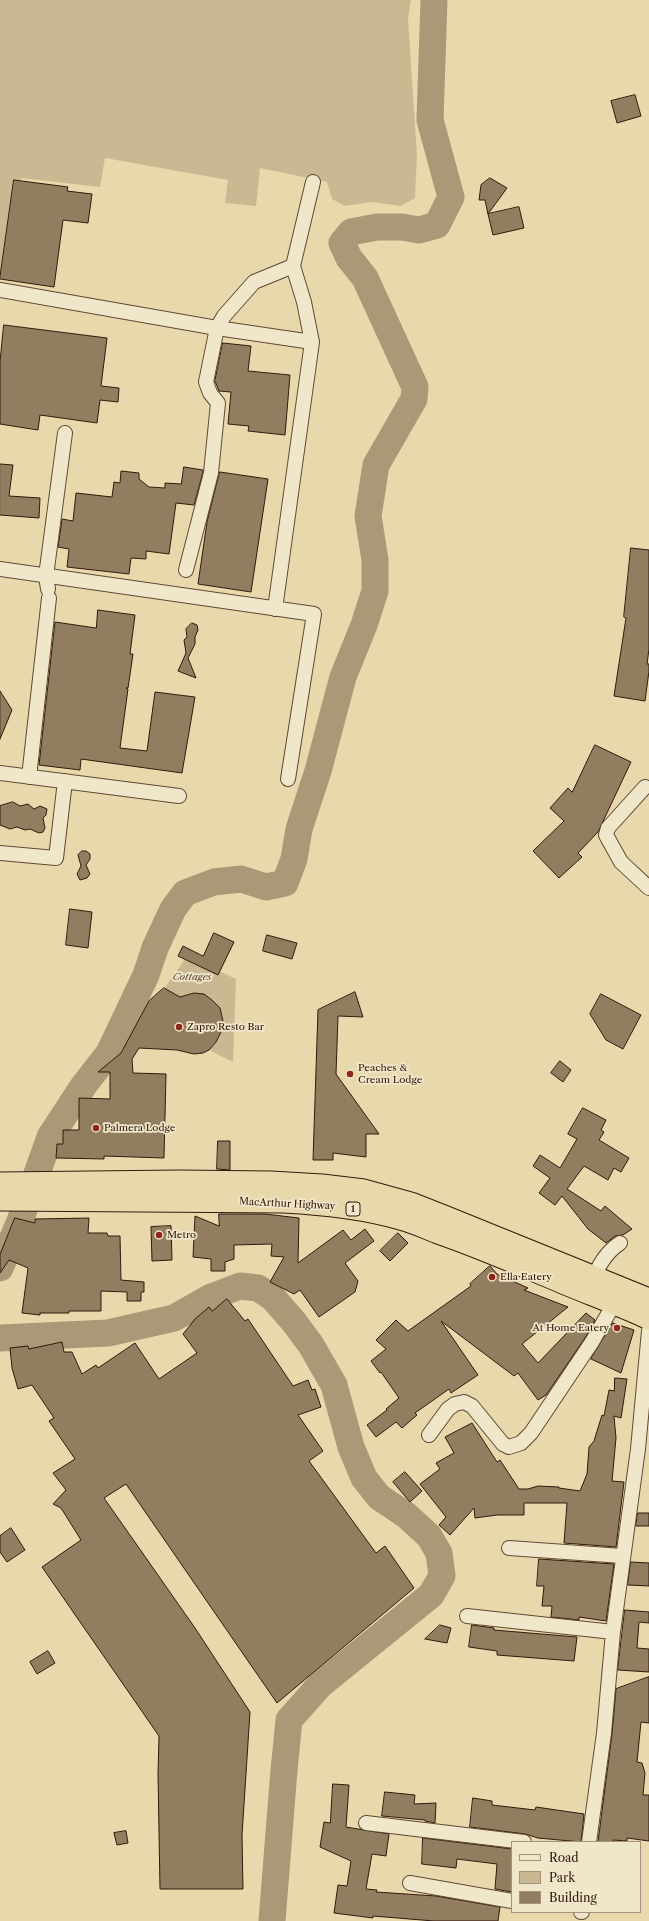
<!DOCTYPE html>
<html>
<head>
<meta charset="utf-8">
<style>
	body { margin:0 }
	#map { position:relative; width:649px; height:1921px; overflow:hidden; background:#e8d9ac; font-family:"Libre Caslon Text",serif }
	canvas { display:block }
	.legend { position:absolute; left:511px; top:1841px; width:130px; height:72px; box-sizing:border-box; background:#f0e6c9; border:1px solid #a4947d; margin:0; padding:5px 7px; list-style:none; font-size:12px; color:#33190c }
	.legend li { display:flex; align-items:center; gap:8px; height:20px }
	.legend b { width:20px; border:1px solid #a4947d }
</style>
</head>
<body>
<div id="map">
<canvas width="649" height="1921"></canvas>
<ul class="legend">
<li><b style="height:5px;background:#f0e6c9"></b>Road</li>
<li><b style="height:11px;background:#c9b891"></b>Park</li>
<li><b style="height:11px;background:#917d5f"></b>Building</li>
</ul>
</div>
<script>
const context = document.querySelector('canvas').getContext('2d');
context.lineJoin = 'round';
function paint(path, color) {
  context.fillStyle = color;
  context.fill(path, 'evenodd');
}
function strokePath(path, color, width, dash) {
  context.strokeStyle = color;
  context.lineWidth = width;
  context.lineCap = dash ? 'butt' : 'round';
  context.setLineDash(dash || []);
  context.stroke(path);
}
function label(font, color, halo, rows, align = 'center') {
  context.font = font + ' "Libre Caslon Text",serif';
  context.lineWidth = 3.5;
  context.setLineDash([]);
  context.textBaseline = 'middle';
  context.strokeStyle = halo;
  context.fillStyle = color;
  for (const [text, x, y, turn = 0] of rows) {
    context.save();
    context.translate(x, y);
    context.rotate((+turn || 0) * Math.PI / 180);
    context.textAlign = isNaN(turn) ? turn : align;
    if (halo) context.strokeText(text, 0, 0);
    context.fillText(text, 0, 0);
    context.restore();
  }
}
const green = new Path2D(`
	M0,0H411L408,18L417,155L415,198L401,206L372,202L345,206L332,199L327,182L260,168L256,206L225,203L228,180L105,158L100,187L21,178L7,279L0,278Z
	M187,956L236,979L233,1062L209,1050C214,1044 219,1038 221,1031C227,1014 214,993 195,993C190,993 184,996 180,997L164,989Z`);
const river = new Path2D(`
	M0,1268L20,1221L50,1137L84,1085L109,1053L146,975L155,948L173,909L185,893L214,882L241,879L266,887L285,883L294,859L299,829L318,771L343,677L364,625L375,591V560L368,516L376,465L414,399L415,387L365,278L349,258L342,243L351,232L377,227H402L419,230L437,225L451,197L430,120L434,0
	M0,1338L108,1333L174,1318L211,1297L240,1286L258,1288L273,1298L294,1322L311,1345L334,1385L351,1447L364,1478L379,1497L406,1515L429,1536L439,1553L442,1576L431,1595L320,1685L289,1720L284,1770L272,1921`);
const building = new Path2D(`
	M635,95L641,116L617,123L611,101Z
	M490,178L507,188L488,214L485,200H479L481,185Z
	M14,180L68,187L67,191L92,194L88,223L63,220L54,287L0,279Z
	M519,207L524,228L493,235L488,214Z
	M4,325L107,338L101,386L119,388L118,402L100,400L97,423L40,415L38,430L0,424V362Z
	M223,343L251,346L248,371L290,375L285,435L248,431L249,426L228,424L231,392L219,391L215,381Z
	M0,464L13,465L9,496L40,498L39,518L0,515Z
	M184,467L203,470V472L194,505L176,503L169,554L146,551V559L131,558L129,574L67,567L69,549L58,547L62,519L73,521L76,493L112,497L114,482L120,483L121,471L139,473V479L149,487L165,488V483L181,484Z
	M220,472L268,479L251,592L198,584L207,522Z
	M631,548L649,550V649L647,664H649V671L645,701L614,696L626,618L624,617Z
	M98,610L135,615L130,654H133L128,688H126L128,689L120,748L147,751L155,692L195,697L182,773L81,759L80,770L39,765L55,622L96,628Z
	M192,623L197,625L198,630L195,637V644L188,658L196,678L178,671L186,653L184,640L187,637L186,629Z
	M0,691L12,710L0,739Z
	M595,745L631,762L598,832L578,853L582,857L559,878L533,851L564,821L550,808L568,788L572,792Z
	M13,802L20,806L28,804L34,809L40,806L47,809L46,815L43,818L45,828L43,832L39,833L30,829L25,830L17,827L10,829L0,825V806Z
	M82,851H86L90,854V859L86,865L90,874L87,878L80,880L77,874L81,866L78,855Z
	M70,909L92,912L88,948L66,945Z
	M214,933L234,942L218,975L178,956L183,946L203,956Z
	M267,935L297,943L292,959L263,951Z
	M164,988L180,997L194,993L204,994L212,1000L220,1008L223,1021L221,1032L216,1042L209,1050L203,1053L194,1054L177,1050L139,1048L132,1059L133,1073L166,1074L164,1158L104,1156V1159L56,1158L57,1144H63V1130H79V1098L110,1099V1072H98L121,1053L149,1001Z
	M355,992L363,1017L338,1016L336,1074L379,1134H366V1157L333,1153V1160H313L318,1010Z
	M601,994L641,1015L623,1049L606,1040L590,1014Z
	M560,1061L571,1070L563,1082L551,1073Z
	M583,1108L606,1120L601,1130L604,1132L599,1140L629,1158L621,1172L614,1168L608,1180L584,1166L567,1189L601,1211L605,1206L632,1229L623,1235L615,1236L606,1243L588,1229L562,1196L555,1205L539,1193L550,1178L533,1166L540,1155L560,1168L577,1139L568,1134Z
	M218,1141H230V1170L217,1169Z
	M219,1214H265L299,1218L298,1263L343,1230L351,1240L365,1229L374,1241L345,1263L358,1281L355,1292L319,1317L300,1290L294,1294L270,1282L284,1257L271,1256L272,1244L234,1245V1259L225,1262V1271H211V1259L193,1257L195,1216L219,1226Z
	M15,1218L35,1223V1219L89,1218L88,1233H107L108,1236H120L121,1280L144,1282V1292H141V1301H127V1292L101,1291V1311H69V1313H40V1315L22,1313L28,1268L9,1260L0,1273V1255Z
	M171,1226L172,1260L152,1261L151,1227Z
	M398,1233L408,1243L390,1261L380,1251Z
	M490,1266L497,1274L528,1288L524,1290L568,1307L522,1344L538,1363L586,1313L595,1320L585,1338L546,1395L538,1400L518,1373L514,1376L441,1321L478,1375L451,1393L449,1389L415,1413L417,1415L402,1428L396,1422L376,1437L367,1425L387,1410L386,1409L399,1398L381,1372L380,1373L371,1361L386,1349L376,1340L396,1320L408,1331L471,1286L470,1284Z
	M227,1299L245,1321L248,1319L293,1386L308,1380L312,1390L315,1389L321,1407L298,1415L323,1451L309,1461L376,1553L385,1546L414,1588L277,1703L126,1484L104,1498L195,1628L250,1712L242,1835L243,1889H160L158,1774L159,1736L42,1567L81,1540L61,1508L53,1504L66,1490L53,1473L75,1459L49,1421L54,1418L32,1385L18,1389L12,1368L10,1348L28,1346L29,1349L62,1342L64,1352H72L82,1374L96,1365L98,1368L135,1343L159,1379L197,1353L183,1334L195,1319L209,1307L212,1311Z
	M613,1323L634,1330L621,1373L591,1359Z
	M615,1378L627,1379L621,1418L614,1416L616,1438L612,1481L624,1482L616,1547L564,1543L567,1503H524V1515H497L475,1518L474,1508L450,1535L439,1525L446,1517L420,1484L440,1469L436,1463L454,1453L445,1437L472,1423L497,1462L500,1460L519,1489H528L538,1486L559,1487V1488L580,1491L587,1474L589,1447L594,1441L602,1415L604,1416L609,1390L614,1391Z
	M405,1472L422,1491L410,1502L393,1482Z
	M638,1513H649V1526H636Z
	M11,1528L25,1550L7,1562L0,1552V1536Z
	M539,1559L614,1564L606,1621L579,1617V1620L551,1617L552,1606H542L544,1586H537Z
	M631,1562L649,1563V1586L628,1585Z
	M625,1610L649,1612V1623L639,1622L637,1648L649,1649V1672L618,1670Z
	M440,1625L451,1628L447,1643L425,1639Z
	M472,1625L494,1628V1630L577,1637L574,1661L497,1655V1651L469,1647Z
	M48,1651L55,1663L37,1674L30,1662Z
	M649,1677V1723L641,1722L637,1762L642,1763L645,1773L643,1795H649V1841L627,1838V1841L613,1840V1842H598L612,1734L616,1689Z
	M333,1784L349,1785L346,1827L389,1834L386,1856L372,1854L366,1889L377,1890L376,1892L436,1896L500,1907L498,1921H434L373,1916V1918L334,1913L338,1885L347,1886L351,1861L320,1847L324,1822L330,1823Z
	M385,1792L415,1795L414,1804L436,1803L435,1823L425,1821V1820L382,1816Z
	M473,1798L492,1801V1805L535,1810L536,1807L584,1814L581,1842L538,1838L525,1834L470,1827Z
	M126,1831L128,1843L117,1845L114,1833Z
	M423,1838L512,1849V1892L495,1889L497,1864L457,1859L456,1868L422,1864Z`);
const minor = new Path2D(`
	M0,290L217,328L312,342
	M0,569L314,614L288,779
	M186,570L211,473L218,403L210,393L206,382L217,328L224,316L254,282L293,266L313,182
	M48,589L46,576L65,433
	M275,609L312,342L304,302L293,266
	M0,773L179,796
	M29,777L49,598
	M645,787L608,828L606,835L621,862L649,888
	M0,853L56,858L65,781
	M592,1284C597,1267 605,1253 620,1243
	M429,1435L448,1409L455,1404L464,1402L472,1406L503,1444L509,1447L521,1443L531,1433L592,1342L618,1297
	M509,1548L622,1556
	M467,1616L613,1632
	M366,1823L524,1842
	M589,1842L604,1733L613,1632L638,1449L649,1331
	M410,1883L512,1901
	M581,1912H582`);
const highway = new Path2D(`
	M0,1183L179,1181L271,1182L322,1185L364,1190L411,1203L444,1216L649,1299
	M0,1200L283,1202C322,1204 363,1208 400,1219C413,1222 425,1228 438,1233C476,1246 513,1262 551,1278C583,1292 617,1304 649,1319`);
const markers = [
	[179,1027,4,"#8f2418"],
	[350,1074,4,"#8f2418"],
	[96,1128,4,"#8f2418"],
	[159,1235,4,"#8f2418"],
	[492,1277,4,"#8f2418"],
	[617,1328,4,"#8f2418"]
];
const shields = [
	[353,1209,14]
];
const shieldNames = [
	["1",353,1209]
];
const parkNames = [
	["Cottages",192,977]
];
const poiNames = [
	["Zapro Resto Bar",187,1027],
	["Peaches &",358,1068],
	["Cream Lodge",358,1080],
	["Palmera Lodge",104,1128],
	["Metro",167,1235],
	["Ella Eatery",500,1277],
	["At Home Eatery",609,1328,"right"]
];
const streetNames = [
	["MacArthur Highway",287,1204,3]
];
paint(green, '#c9b891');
strokePath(river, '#aa9876', 27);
paint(building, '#917d5f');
strokePath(building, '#33190c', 1);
strokePath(minor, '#604934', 16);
strokePath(highway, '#33190c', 23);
strokePath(minor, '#f0e6c9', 14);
strokePath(highway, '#e8d9ac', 21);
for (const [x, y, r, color] of markers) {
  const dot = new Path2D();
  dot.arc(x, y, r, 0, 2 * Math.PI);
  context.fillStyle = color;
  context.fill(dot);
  strokePath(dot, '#f0e6c9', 1.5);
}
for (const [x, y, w] of shields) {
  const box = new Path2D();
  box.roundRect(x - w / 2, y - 7, w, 14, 3);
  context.fillStyle = '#f0e6c9';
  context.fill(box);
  strokePath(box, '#33190c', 1);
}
label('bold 9px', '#33190c', null, shieldNames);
label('italic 10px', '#604934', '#f0e6c9', parkNames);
label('10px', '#33190c', '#f0e6c9', poiNames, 'left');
label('10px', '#33190c', '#f0e6c9', streetNames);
</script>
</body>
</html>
